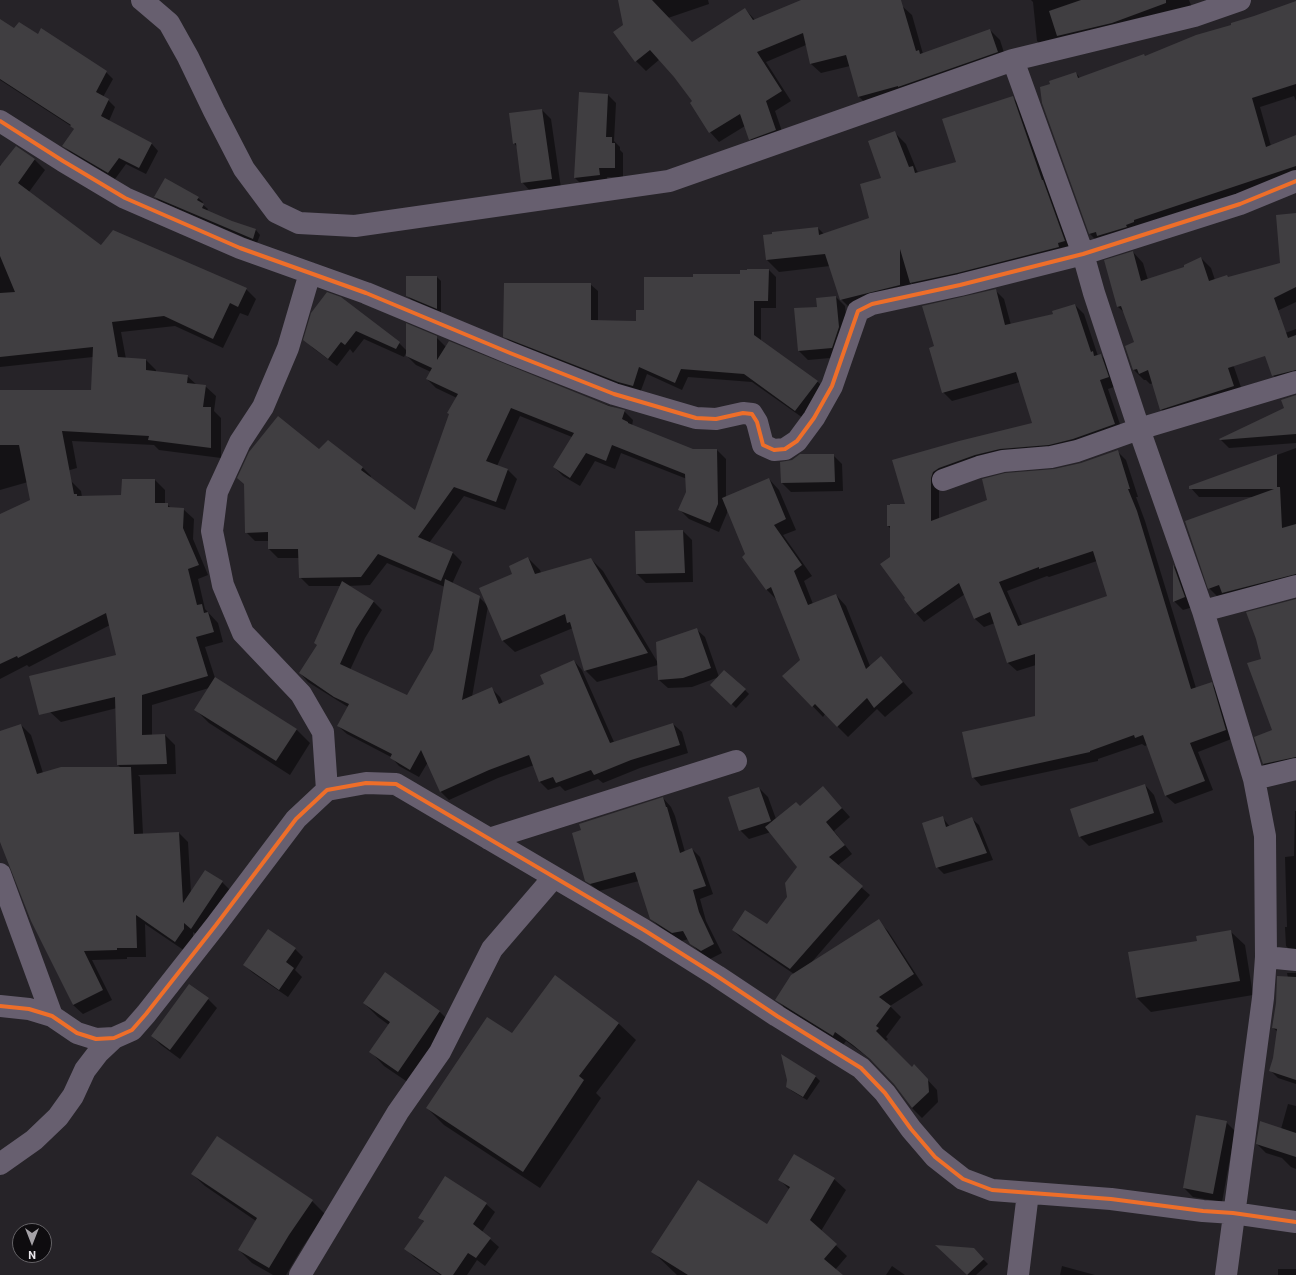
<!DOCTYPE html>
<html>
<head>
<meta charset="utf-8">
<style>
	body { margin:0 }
	#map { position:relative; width:1296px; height:1275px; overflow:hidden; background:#262328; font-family:Roboto,sans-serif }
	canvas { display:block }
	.north { position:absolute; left:12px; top:1223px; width:40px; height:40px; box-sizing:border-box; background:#0e0c0f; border:1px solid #656367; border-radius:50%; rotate:180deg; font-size:11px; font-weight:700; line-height:16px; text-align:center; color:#e8e5ea }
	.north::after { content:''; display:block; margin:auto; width:14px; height:18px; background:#a4a1a6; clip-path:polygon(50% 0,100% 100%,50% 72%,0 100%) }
</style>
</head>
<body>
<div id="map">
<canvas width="1296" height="1275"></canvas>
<div class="north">N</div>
</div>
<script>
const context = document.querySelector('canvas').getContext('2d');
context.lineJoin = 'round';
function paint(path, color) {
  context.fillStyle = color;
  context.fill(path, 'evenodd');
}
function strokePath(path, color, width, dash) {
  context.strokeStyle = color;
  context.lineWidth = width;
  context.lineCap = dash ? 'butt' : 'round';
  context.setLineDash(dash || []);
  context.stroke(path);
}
const shadow = new Path2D(`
	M619,0H708L709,4L668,18L692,43L745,9L755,20L804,0H884L902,6L912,15L923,54L990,30L1000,40L1007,62L869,106L859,97L850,66L821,73L811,64L806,45L766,62L791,101L775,111L785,140L760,149L750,139L745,126L719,142L710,132L694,102L675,76L660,59L646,71L636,61L624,25Z
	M1031,0H1189L1192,8L1048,52L1037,41L1033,2Z
	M1296,2V101L1294,96L1260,107L1271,146L1296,136V180L1099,243L1090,234L1043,102L1076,73L1080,78L1144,55L1146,57Z
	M0,20L14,30L38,35L106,72L113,79L103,97L108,100L115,107L109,121L152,144L158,151L146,174L126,164L115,179L70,152L64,146L75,130L71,126L0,80Z
	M608,95L616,103L614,141L620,147V150L623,153V177H607L608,183L583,186L575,178Z
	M1012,97L1024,109L1076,253L923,294L911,283V297L853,311L841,299L830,266L779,272L767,260L818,228L824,234L870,219L883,179L894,132L906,144L917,171L919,173L957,162Z
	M542,110L551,119L561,188L531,192L522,182L517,147L514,143Z
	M16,147L35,160L45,170L29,192L102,246L113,231L246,289L256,299L248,316L240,313L223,348L175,326L121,332L126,359L146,360L156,370V372L187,376L197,385L205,386L216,396L214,411L221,418V458L159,450L154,445L72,441L77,468L0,490V391H92L93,357L0,367V165L4,163Z
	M155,197L198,198L203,202L202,204L208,209L207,211L231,222L256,230L260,235L257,243L159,201Z
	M1296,214V302L1184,355L1224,357L1234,367L1244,396L1172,420L1161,409L1153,383L1150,384L1146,380H1144L1134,370L1135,343L1125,313L1118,307L1133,252L1143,263L1148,280L1186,268L1201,258L1211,268L1215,280L1228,278L1281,264Z
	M769,270L776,277V308H761V341L817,381L825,389L803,418L752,382L688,377L682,390L647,374L640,393L512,344L504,336L590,284L598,291V321L637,322L645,311L694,278L741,275Z
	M437,277L441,281V312L412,300L407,296Z
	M995,290L1004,299L1011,325L1054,314L1075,305L1084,314L1098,356L1101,355L1109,364L1117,386L1108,389L1123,433L939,487V519L988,501L1054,470L1081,464L1117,451L1126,460L1138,497H1136L1145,521L1196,688L1211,683L1220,692L1234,738L1198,752L1213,790L1175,804L1166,796L1147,745L1145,746L1142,744L1098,759V761L981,786L973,777L1036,717V665L1017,671L1008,663L995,623L984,627L975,619L965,594L924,622L916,613L906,598L891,557V529L888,526L907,505L893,461L1033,424L1020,382L952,401L943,392L935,347ZM1097,561L1108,596L1022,625L1007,591L1047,576L1049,577Z
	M836,297L845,306L848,336L841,357L808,360L799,351L795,309L818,308Z
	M312,314L399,343L407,351L404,357L364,339L353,353L350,349L337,366L313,348L305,339Z
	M1296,329V381L1284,386L1273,375L1261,342Z
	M436,337L446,347L624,411L633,420L632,426L692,450H717L726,459V497L769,479L779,490L796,530L783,535L812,576L804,581L813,604L836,595L846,606L870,666L891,668L913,693L885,717L877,709L848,737L825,714L823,717L784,676L801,660L777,600L767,590L744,557L747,555L727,507V513L719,532L689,519L680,510L687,492V479L621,453L615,469L595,461L580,486L563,476L554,467L572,437L520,416L497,466L508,470L517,479L505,510L464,496L429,543L453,553L462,562L452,584L479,597L488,606L472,697L491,688L500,697L503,703L545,685L574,661L582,670L614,742L673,724L682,732L688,753L640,768L603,783L598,779L565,791L560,786L548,790L540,782L534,765L498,778L449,800L440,791L428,762L419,777L399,766L391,757L347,734L338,726L348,707L308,682L300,673L318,646L341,586H309L300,577V558H278L269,549V541H255L246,532L320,450L362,467L371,476L370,478L415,512L457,398L436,388L427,379L431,372L416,365L407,356ZM387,563L445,587L434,650L407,696L350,670L365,638L382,610L373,601L347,586L370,585Z
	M1296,405V443L1229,448L1221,440Z
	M1296,448V584L1218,597L1209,588L1254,497H1199L1190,487Z
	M833,455L842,464L843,491L791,492L782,483L792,461Z
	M155,480L165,490V504H167L171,508L183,509L194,519L193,539L208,575L198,579L205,609L218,623L223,642L205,647L215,678L296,729L310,743L290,775L209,723L195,709L209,688L152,705V736L165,735L175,745L176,774L138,775L140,777L143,834L179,833L188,842L191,893L205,871L222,882L232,892L201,937L193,932V938L185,951L145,924L146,957H127V959L92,960L112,1000L83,1014L73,1005L0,839V732L21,725L31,735L43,773L121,768L118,765L117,708L61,722L50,712L117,656L110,625L29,667L27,665L0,679V515L71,481L81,491L82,497L122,496Z
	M683,531L692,540L693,582L646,583L637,574L636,532Z
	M528,558L540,570L541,573L591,559L603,571L658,663L696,629L705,637L719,677L745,690L749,694L736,708L712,685L719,677L692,687L668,688L659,680L658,665L597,682L585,670L573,628L515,652L503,641L481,589L514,575Z
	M1174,566L1182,574L1193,607L1183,610L1174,601Z
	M1296,600V767L1272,772L1263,764L1273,731L1262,659Z
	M1145,785L1154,795L1163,822L1089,846L1080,837Z
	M759,788L768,797L776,819L801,807L831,796L850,817L834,831L852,854L837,866L870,895L811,963L878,921L888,931L923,985L890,1006L901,1017L886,1037L888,1039L885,1042L912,1068L924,1076L937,1090L938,1102L922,1118L912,1108L895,1084L879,1067L865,1055L846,1041L843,1045L786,1009L776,999L794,974L741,938L733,930L767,926L788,897L798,867L771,832L749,839L740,830Z
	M663,798L671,807L675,816L685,852L692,849L700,857L713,894L700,899L706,921L722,953L710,959L700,952L691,944L689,939L681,941L660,927L651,919L639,881L599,891L586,881Z
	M1295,811H1296V954H1294L1286,946L1285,927H1287L1285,857L1294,856Z
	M943,818L950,827L971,818L979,825L993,860L944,874L937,867Z
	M1231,932L1245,945L1253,995L1151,1012L1137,998L1129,953L1198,942Z
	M295,949L303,957L295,970L302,977L288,997L253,973L244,965Z
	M1287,973H1296V1084L1278,1078L1270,1070L1274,1058L1278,1032L1273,1028L1288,978Z
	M385,974L440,1012L454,1026L412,1085L384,1066L371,1052L389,1025L378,1017L364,1003Z
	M189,986L208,999L217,1008L180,1059L161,1045L152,1036Z
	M618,1023L636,1040L596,1093L601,1098L540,1188L444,1125L427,1108L512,1034Z
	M783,1056L816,1077L820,1081L807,1100L792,1091L787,1086L788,1079Z
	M1288,1104L1296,1106V1169L1291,1167L1282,1158L1266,1153L1257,1144L1281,1129Z
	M1226,1122L1235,1131L1222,1202L1193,1197L1184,1188Z
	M795,1155L834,1179L846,1190L821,1231L847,1256L835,1270L842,1275H677L653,1252L767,1226L790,1190L780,1180Z
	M192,1174L312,1201L325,1214L302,1248L286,1275H273L252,1263L239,1250L256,1221L205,1186Z
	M486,1204L495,1212L482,1232L499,1247L485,1266L477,1260L467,1275H440L414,1257L406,1249L424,1222L420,1218Z
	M937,1246L973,1249L988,1264L976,1275H968Z
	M892,1266L905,1275H886Z
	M1062,1266L1095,1275H1060Z
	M1278,1269H1296V1275H1278Z`);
const building = new Path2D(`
	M618,0H652L692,42L745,8L753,20L801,0H901L916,51L919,50L920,54L990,29L998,52L898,87V86L858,97L846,55L810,64L803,33L757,52L782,91L766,101L776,130L749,140L740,114L709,133L690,103L692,101L674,77L650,50L635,62L613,32L623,25Z
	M1081,0H1166V3L1112,23L1057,36L1049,11Z
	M1296,1V84L1252,98L1266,147L1296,135V166L1134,220V222L1126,225L1127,227L1097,236L1096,232L1089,234L1042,103L1040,87L1050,84L1049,81L1076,72L1078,78L1144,54L1145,56L1196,35L1231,25V23L1254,16Z
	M0,19L14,28L19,22L38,34L41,28L107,71L96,92L109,99L101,116L152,143L139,168L119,158L108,173L62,146L74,129L70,126L71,125L0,79Z
	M579,92L608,94L606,137H612V143H615V168H599L600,175L574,178Z
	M1013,96L1042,180H1043L1065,241L1058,243L1059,247L957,273L910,283L900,249V285L840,300L825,254L766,260L763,235L772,234V232L818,227L819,235L869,218L860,184L881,178L868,141L895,131L909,167L913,166L915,173L956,162L942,119Z
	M542,109L552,179L521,183L516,143L513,144L509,113Z
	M16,146L35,159L18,183L101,245L113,230L247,288L238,307L230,303L213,339L164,316L112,322L118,357L146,359V370L188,375L187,383L206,385L203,407H211V448L148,440L149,436L62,431L74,494H77V496L121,495L122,479H155V503H168V507L184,508L183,528L199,565L188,569L197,605L202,604L204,613L208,612L214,632L196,637L208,676L142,695V735L165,734L167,764L117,765L115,697L39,715L29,676L116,655L106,613L18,658L17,656L0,664V514L30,500L19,445H0V390H91L93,347L0,357V293L15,292L0,256V166Z
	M165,178L199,197L197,200L204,204L202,208L232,221L256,229L253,239L154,197Z
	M1296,213V287L1274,298L1288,338L1296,335V370L1272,376L1265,356L1228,368L1234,386L1160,410L1148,370L1139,374L1137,369L1133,370L1125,346L1134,342L1121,306L1117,307L1104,260L1133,251L1141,281L1184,267V265L1201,257L1209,281L1227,275L1228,277L1280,263L1276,215Z
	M747,269H769L768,301H754V335L818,381L795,411L744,374L681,369L675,383L639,367L633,386L618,382L503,337L504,283H591V320L636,321V310H644V277H693V274H740V270H747Z
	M406,276H437V309L406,296Z
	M996,289L1005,325L1053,314L1052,311L1075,304L1091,352L1093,351L1094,356L1101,354L1109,377L1100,380L1115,424L1073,439L1049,445L1000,449L975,455L939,468L933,472L931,478V521L987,500L982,479L1005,473L1054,469L1081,463L1118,450L1130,489H1128L1137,511L1191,689L1212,682L1226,730L1190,743L1205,781L1165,796L1143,735L1135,738L1134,735L1090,751V752L972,778L962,732L1035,716V654L1007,663L990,612L974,619L959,583L915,614L904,599L905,598L880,564L890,557V526H887V505H890V504H905L892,460L959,441L1032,423L1016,372L942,393L929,348L934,346L922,306ZM1093,551L1107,596L1018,626L999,582L1039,567V569Z
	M327,292L341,297L400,342L396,349L356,331L345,345L341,342L328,359L303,340L311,313Z
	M836,296L839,327L832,348L798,351L794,308L817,307L816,298Z
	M406,323L437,336V360L449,341L609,406L625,410L622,419L628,422V423L693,449H717L718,504L710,523L678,510L686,492L685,474L612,445L606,461L586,453L570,478L553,467L574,433L511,408L486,461L508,469L496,502L454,487L418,537L453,552L441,581L378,554L361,577L299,578L298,549H268V532L245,533L244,484L237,478L249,452L278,416L319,449L328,440L363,467L361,470L415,510L449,414L447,413L458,394L426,379L432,368L406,356Z
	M1296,395V434L1220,440L1219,439L1284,408L1281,400Z
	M800,454H834L835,482L781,483L780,462L792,460Z
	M1277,454V487H1280L1282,528L1296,524V574L1222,593L1219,585L1208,589L1185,521L1274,489H1189V486Z
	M769,478L786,519L774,525L802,565L794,571L808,605L836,594L866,669L881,656L903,682L874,708L867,698L837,727L815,704L812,707L782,676L800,660L771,587L766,590L742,557L745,554L722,498Z
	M683,530L685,573L636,574L635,531Z
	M528,557L535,574L591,558L648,653L584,671L570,622L567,623L565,614L502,641L479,588L512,574L509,566Z
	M1173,564L1185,597L1173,602Z
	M445,579L480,596L462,700L492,687L499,704L544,684L540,675L574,660L610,743L673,723L680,745L631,760L594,775L591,770L556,783L553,777L539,782L529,755L489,770L440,792L421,750L410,770L390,758L392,754L337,726L349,704L334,697L299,673L317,645L314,643L342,581L374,601L356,629L340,664L407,695L433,650Z
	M1296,599V757L1263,764L1254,737L1272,730L1247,663L1261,659L1256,639L1246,612Z
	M697,628L711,668L683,678L658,680L656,642Z
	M724,670L746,689L731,705L710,685Z
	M215,677L297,729L276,761L194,710Z
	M21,724L37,774L61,767H131L134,834L179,832L183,903L205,870L223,881L191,929L184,923V929L175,942L136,915L137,948H117V950L84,951L103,990L73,1005L31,921L0,842V731Z
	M1145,784L1154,813L1079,837L1070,809Z
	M823,786L842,808L826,822L845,845L829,857L863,886L790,969L732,930L745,910L767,924L787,897L785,883L797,867L765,827L796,802L800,806Z
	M759,787L771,821L739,831L728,797Z
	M663,797L666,807H667L680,853L692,848L706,886L693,890L699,912L714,944L701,951L690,944L683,931L672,933L650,919L635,872L590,884L585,881L572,833L581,830L579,824Z
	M943,816L946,827L972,817L987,853L936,868L922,823Z
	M879,919L914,974L879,997L891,1006L876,1026L879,1028L876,1031L912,1067L914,1064L928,1079L929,1092L912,1108L894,1084L870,1059L853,1045L835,1032L833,1036L775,1000L791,975Z
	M268,929L296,948L286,962L294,968L279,990L243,965Z
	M1231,930L1240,981L1136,998L1128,952L1197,941L1196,936Z
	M385,972L440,1011L398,1072L369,1052L390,1022L363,1003Z
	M555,975L619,1023L579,1076L584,1080L523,1172L426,1108L487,1017L512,1033Z
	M1277,976L1296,977V1080L1269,1071L1273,1058L1277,1029L1272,1028L1276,1003Z
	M189,984L209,998L170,1050L151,1036Z
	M781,1054L816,1076L803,1097L786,1087L787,1080Z
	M1196,1115L1227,1121L1213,1194L1183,1188Z
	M1260,1121L1296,1133V1157L1256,1144Z
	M217,1136L313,1200L289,1235L269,1268L238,1250L257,1218L191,1174Z
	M794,1154L835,1178L810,1220L837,1244L824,1259L843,1275H688L651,1252L698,1180L767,1224L790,1187L778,1180Z
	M445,1176L487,1203L473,1224L491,1238L476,1258L468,1253L453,1275H442L404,1249L424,1221L418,1218Z
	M935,1245L974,1248L984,1259L967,1275Z`);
const minor = new Path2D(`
	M142,0L169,23L188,57L214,111L244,169L276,212L299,223L355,226L669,181L1013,60L1194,16L1240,0
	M1013,60L1083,254L1094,293L1139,429L1203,611L1254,779L1265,836L1266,957L1263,998L1226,1275
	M0,121L63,161L125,198L240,248L366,293L510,353L614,394L696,418L716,419L743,413L752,414L757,422L763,445L774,450L785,449L797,441L814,418L832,386L858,311L872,304L960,285L1083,254L1240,204L1296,181
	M310,273L288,348L263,407L240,442L217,492L212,531L223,585L243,633L301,694L323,732L327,790
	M943,480L979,467L1003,461L1051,457L1077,451L1139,429L1296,382
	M1203,611L1296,586
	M1254,779L1296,769
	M489,839L736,761
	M0,874L52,1016
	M1266,957L1296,960
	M0,1006L29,1009L52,1016L77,1033L96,1039L114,1038L132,1030L146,1014L216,925L296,819L327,790L366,783L396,784L644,930L717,976L777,1016L861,1068L885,1093L911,1129L935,1157L963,1179L992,1190L1111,1199L1203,1211L1233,1213L1296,1222
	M0,1164L34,1140L58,1117L73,1096L85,1070L98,1053L114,1038
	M300,1275L398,1112L440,1052L492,949L554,877
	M1018,1275L1028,1193`);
const cycleway = new Path2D(`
	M0,121L63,161L125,198L240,248L366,293L510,353L614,394L696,418L716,419L743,413L752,414L757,422L763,445L774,450L785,449L797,441L814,418L832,386L858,311L872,304L960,285L1083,254L1240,204L1296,181
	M0,1006L29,1009L52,1016L77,1033L96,1039L114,1038L132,1030L146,1014L216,925L296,819L327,790L366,783L396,784L644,930L717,976L777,1016L861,1068L885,1093L911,1129L935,1157L963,1179L992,1190L1111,1199L1203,1211L1233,1213L1296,1222`);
paint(shadow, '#0007');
paint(building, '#403e41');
strokePath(minor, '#675f6f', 22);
strokePath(cycleway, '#ee6e29', 4);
</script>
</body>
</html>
